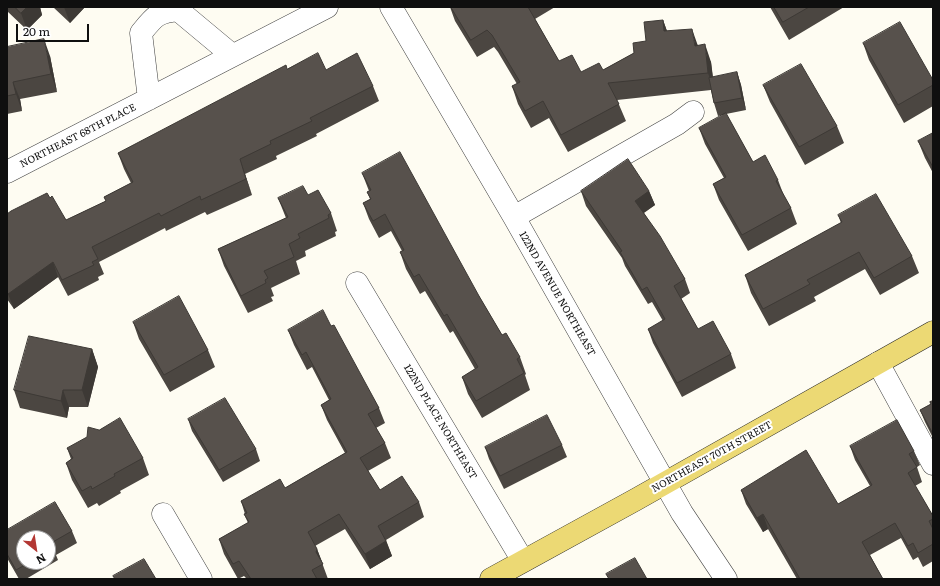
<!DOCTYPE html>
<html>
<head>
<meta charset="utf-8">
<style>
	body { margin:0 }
	#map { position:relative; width:940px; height:586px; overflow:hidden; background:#fefcf2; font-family:Literata,serif }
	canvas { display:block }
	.frame { position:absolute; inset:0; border:8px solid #0f0f0f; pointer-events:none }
	.north { position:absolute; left:16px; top:530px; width:40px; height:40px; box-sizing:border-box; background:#fff; border:1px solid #9f9f9f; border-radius:50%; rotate:150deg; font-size:11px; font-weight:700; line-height:16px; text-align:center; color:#0f0f0f }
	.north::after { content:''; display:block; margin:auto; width:14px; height:18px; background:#b33733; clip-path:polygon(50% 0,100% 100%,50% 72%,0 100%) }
	.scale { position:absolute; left:16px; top:24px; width:73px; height:18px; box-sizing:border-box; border:2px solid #0f0f0f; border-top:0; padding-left:5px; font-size:12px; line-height:14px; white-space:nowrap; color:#0f0f0f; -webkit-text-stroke:3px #fff; paint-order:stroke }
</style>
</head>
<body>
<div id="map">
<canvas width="940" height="586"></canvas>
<div class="frame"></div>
<div class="north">N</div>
<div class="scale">20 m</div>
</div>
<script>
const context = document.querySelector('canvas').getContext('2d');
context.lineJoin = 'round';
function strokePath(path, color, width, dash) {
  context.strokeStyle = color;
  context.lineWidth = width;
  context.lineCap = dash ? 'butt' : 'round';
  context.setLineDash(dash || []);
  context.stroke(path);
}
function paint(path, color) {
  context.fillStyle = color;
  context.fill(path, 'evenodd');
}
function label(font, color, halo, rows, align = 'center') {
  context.font = font + ' Literata,serif';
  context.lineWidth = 4;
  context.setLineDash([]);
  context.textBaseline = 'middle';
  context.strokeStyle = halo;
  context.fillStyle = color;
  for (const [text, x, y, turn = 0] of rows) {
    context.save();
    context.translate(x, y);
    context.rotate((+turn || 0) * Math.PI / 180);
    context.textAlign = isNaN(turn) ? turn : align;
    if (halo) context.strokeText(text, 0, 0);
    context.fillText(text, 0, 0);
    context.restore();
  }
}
const minor = new Path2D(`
	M391,7L514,217L682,513L726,579
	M149,99L141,33C154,17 157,12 178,10L232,55
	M7,172L327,7
	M514,217L677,124L693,112
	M357,283L523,561
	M878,363L933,464
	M163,514L201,579`);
const major = new Path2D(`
	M491,579L635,500L933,332`);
const wall = new Path2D(`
	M7,7H40L42,15L27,30L7,11Z
	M53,7H85L70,23Z
	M450,7H555L535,19L559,61L581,72L603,70L634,53L646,41L663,20L667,31L698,45L711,62L713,77L737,72L741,85L746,110L726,114L753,162L778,180L784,196L791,208L797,224L748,251L719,200L713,184L724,178L705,144L699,128L724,115L718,116L714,103L711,90L617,100L626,121L568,152L549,118L531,128L518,104L512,86L517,84L498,52L494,47L477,57L455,21Z
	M770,7H844L789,40Z
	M863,43L933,80V106L904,123L869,60Z
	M7,47L50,56L57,92L20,99L22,111L7,114Z
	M287,69L326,70L373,86L379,101L316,134L317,136L276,156L277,159L245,174L252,195L207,215L205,212L166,231L165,228L99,262L104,274L98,277L99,280L68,296L58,277L14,309L7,299V214L50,198L66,220L106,201L104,197L131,183L124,169L118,153Z
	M763,85L837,126L844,143L805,165L770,102Z
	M933,133V173L925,158L918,141Z
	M362,173L479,296L502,335L520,357L526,374L525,375L530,390L482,418L468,394L462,377L475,369L453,331L450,333L425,291L420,294L406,269L400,252L402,251L391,231L379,238L369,219L363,203L370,199L367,192L369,191Z
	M581,191H649L655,205L644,213L685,279L690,293L681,299L698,329L731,354L736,368L682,397L653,343L648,329L663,321L652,302L648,304L625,266L622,258L586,206Z
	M308,195L331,213L337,231L335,232L336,236L305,251L306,256L296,261L300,274L271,288L274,296L271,297L273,301L248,313L224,266L218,249L286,218L278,198Z
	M838,215L912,256L919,273L880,295L865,269L814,297L816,301L769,326L751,293L745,275L841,223Z
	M133,322L208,350L215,367L170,392L139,339Z
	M331,326L379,408L385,423L376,428L385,443L391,458L368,471L380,490L419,502L424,517L386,540L392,556L370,569L345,529L315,546L317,549L328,579H247L244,576L238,579L224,554L219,539L248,523L244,514H245L241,501L285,488L345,453L327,420L321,405L329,400L312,367L307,370L294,345L288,330Z
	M92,349L98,367L88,407H69L67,418L20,408L14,390Z
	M933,401V438L925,422L920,410L931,404L930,402Z
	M188,419L256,449L260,461L223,482L192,431Z
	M562,445L567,457L504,489L489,459L485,447Z
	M850,446L914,451L920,465L917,467L922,482L915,486L933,516V561L923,567L918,557L913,560L901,538L870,555L883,579H797L768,529L763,532L746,504L741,490L838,504L870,486L855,460Z
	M67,448L143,458L149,475L120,491L121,493L99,506L97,503L88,508L72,480L66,463L71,459Z
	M7,530L72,531L77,543L56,555L58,560L26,579H19L7,558ZM48,538V562H24Z`);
const shadedWall = new Path2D(`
	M27,7H40L42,15L27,30L21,13Z
	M64,7H85L70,23Z
	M663,20L669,37L664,31Z
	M692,29L698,46H695Z
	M44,39L50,56L57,92L51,74Z
	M705,44L711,62L714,90L708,73Z
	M737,72L741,85L746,110L742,98Z
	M13,82L20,99L22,111L16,94Z
	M240,159L252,195L246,179Z
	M649,191L655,205L640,215L635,201Z
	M53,262L58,277L14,309L8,294Z
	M92,349L98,367L88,407L82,390Z
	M63,390L69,407L67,418L61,401Z
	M763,514L768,529L763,532L757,518Z
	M386,541L392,556L370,569L365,554Z
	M317,549L323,564L316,552Z`);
const building = new Path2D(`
	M15,7H27L21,13Z
	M451,7H528L559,61L572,55L581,72L599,63L603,70L634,53L633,43L646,41L644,22L663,20L664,31L692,29L695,46L705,44L708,73L608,83L619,104L561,135L543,101L525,111L512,86L520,82L492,35L487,30L471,40Z
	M774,7H809L783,22Z
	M900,22L933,80V85L898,105L863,43Z
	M44,39L51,74L13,82L16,94L7,96V47Z
	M318,53L326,70L357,53L373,86L310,118L312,121L270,141L271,144L240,159L246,179L201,200L200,196L161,216L159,213L92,247L98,259L92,262L94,265L62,280L53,262L8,294L7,292V214L11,211L47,193L50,198L52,196L66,220L106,201L104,197L133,182L118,153L286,65L287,69Z
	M801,64L837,126L799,147L763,85Z
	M737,72L742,98L714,103L709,78Z
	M726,113L753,162L765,155L778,180L776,181L791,208L742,235L713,184L726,177L699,128Z
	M933,133V167L918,141Z
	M400,152L479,296L502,335L506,333L520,357L517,359L524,373L476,401L462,377L478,367L447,314L444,316L419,274L414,277L400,252L404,250L385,214L373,221L363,203L371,199L367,192L371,190L362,173Z
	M628,159L649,191L635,201L660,236L685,279L674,286L698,329L713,321L731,354L677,383L648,329L665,319L647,287L642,290L620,252L622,251L581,191Z
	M303,186L308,195L318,190L331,213L328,215L329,218L298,234L300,238L289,244L294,257L264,271L268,278L265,280L266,283L241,296L218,249L288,217L278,198Z
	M876,194L912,256L874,278L859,252L807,280L810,284L763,309L745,275L842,222L838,215Z
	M179,296L208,350L164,375L133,322Z
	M323,310L331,326L334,325L379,408L368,414L385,443L360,458L380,490L402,476L419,502L378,526L386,541L365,554L339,514L308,532L317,549L316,552L323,564L312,570L317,579H251L239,561L233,564L219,539L249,522L244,514L247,513L241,501L280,479L285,488L347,452L321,405L331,399L306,352L302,355L288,330Z
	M29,336L92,349L82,390H63L61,401L14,390Z
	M225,398L256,449L219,470L188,419Z
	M933,401V434L920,410L931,404L930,402Z
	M547,415L562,445L500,476L485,447Z
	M120,418L143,458L114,474L115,476L92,489L91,486L82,491L66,463L73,458L67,448L87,437L88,427L99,430Z
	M897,420L914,451L909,454L917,467L908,473L933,516V519L929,521L933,529V544L918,553L913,543L908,546L895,523L862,542L883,579H800L763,514L757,518L741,490L806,450L838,504L872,485L850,446Z
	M55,502L72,531L51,543L54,548L48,551V538H24V562H30L16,570L7,554V530Z
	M635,558L647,579H609L606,574Z
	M144,559L156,579H115L113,576Z`);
const streetNames = [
	["NORTHEAST 68TH PLACE",78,136,-27],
	["122ND AVENUE NORTHEAST",557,294,60],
	["122ND PLACE NORTHEAST",440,422,59],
	["NORTHEAST 70TH STREET",712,457,-29]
];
strokePath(minor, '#424242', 23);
strokePath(major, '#202020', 23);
strokePath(minor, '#fff', 22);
strokePath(major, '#ecd974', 22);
paint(wall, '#4b4641');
paint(shadedWall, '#3d3935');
paint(building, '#57514c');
strokePath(building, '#3d3935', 1);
label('10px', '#0f0f0f', '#fff', streetNames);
</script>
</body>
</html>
